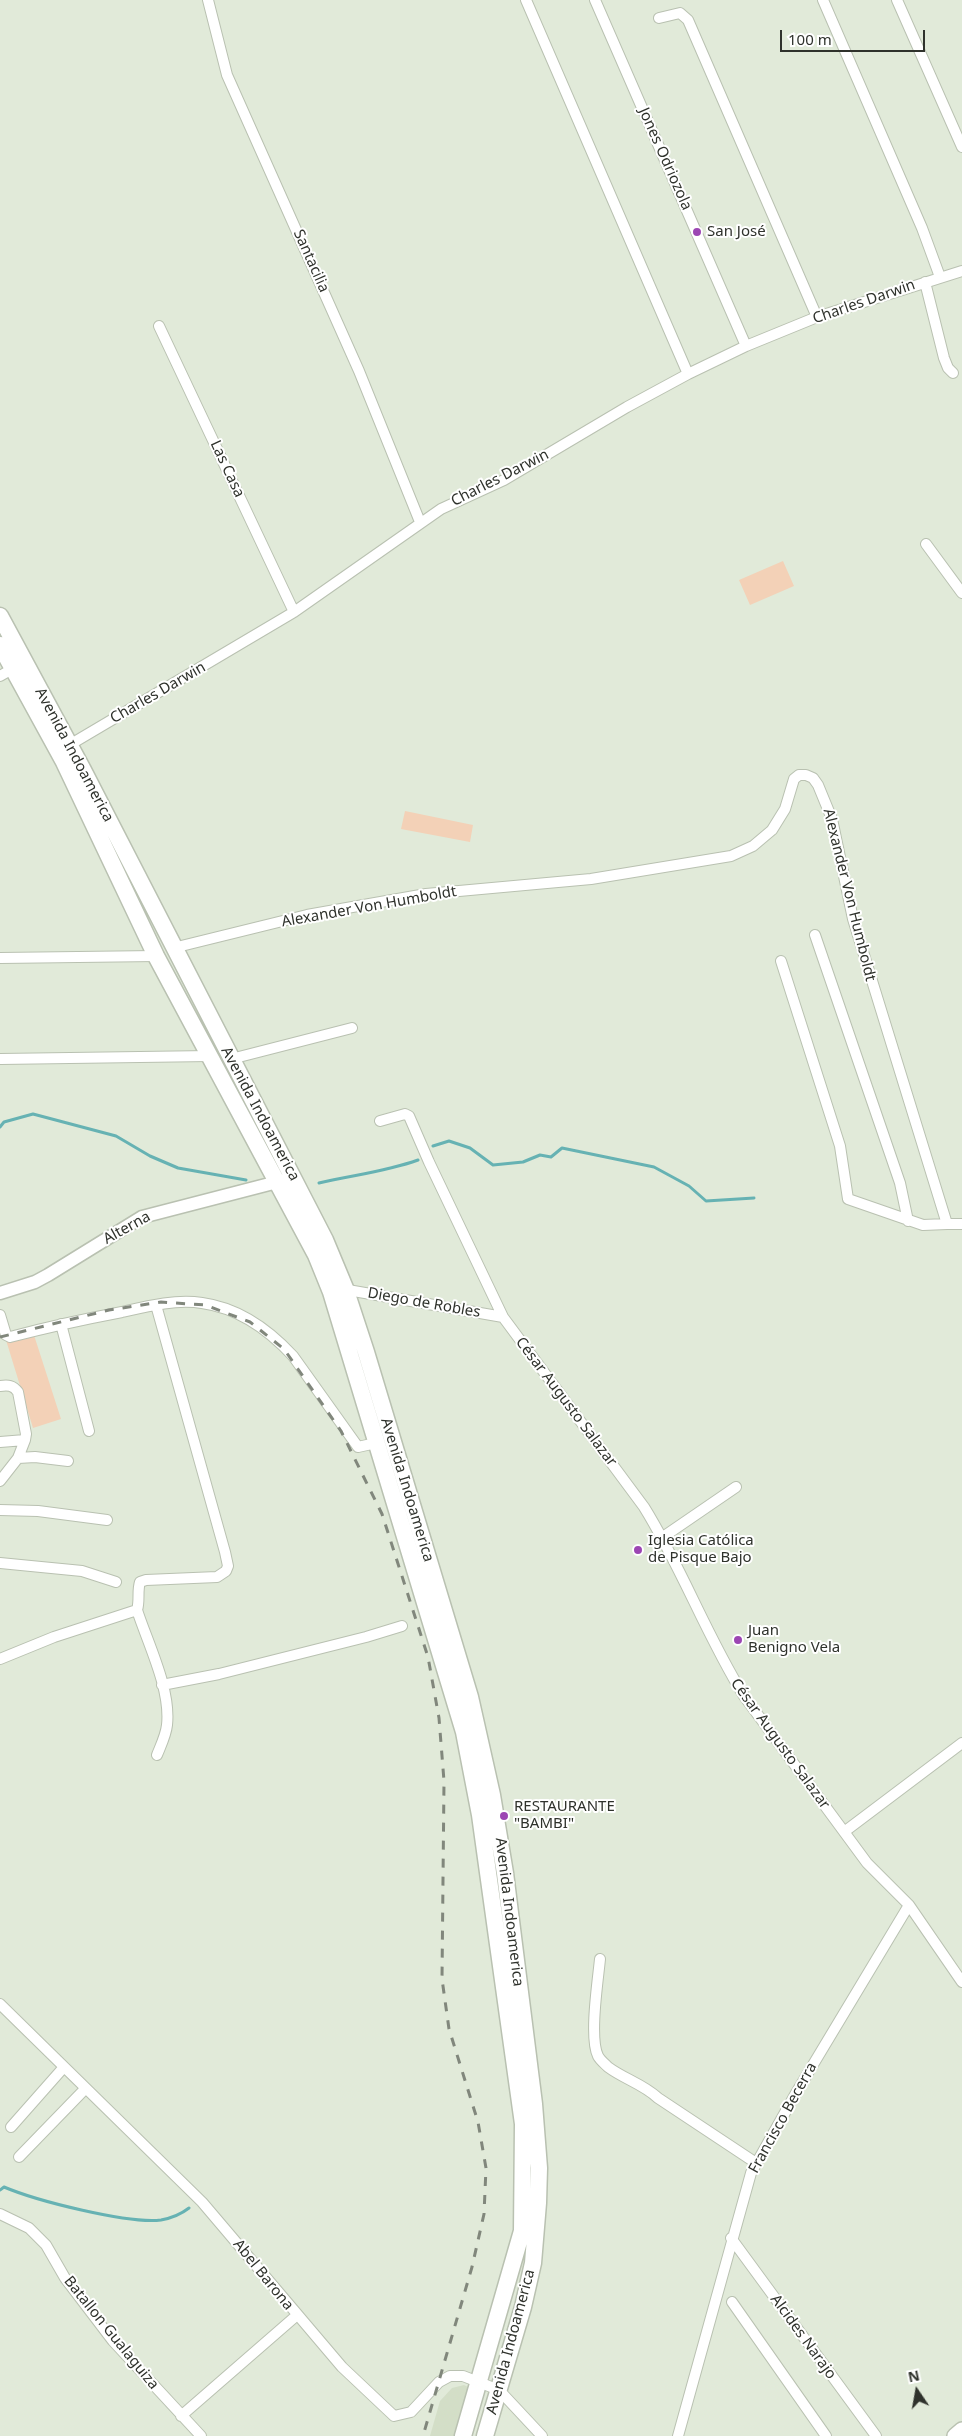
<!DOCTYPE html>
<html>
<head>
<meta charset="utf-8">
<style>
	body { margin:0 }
	#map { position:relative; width:962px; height:2436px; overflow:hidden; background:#e1ead9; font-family:"Noto Sans",sans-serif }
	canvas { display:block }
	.north { position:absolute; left:892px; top:2366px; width:50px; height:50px; -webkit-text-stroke:4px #fff; paint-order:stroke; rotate:348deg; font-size:14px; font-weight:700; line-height:20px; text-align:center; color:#2f322c }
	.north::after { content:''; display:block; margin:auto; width:18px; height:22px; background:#2f322c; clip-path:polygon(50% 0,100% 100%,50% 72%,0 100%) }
	.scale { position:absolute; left:780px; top:30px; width:145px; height:22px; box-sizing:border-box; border:2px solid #2f322c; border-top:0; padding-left:6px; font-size:15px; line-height:18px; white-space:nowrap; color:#2f322c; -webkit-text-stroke:4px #fff; paint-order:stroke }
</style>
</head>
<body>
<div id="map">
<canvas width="962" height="2436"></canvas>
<div class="north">N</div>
<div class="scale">100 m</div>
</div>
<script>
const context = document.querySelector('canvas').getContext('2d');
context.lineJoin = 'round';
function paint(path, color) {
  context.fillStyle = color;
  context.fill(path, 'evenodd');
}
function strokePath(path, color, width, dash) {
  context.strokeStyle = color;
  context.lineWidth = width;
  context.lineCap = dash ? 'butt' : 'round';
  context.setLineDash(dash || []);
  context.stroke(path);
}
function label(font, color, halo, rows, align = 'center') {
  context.font = font + ' "Noto Sans",sans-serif';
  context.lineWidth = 4;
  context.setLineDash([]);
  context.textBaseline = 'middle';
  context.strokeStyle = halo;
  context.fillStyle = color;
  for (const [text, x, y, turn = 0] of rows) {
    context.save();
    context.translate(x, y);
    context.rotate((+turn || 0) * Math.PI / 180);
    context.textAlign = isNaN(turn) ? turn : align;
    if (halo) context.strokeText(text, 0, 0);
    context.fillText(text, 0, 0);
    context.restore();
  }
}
const built = new Path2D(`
	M464,2385L472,2389L459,2436H430L440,2401L452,2388Z`);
const green = new Path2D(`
	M783,561L794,586L750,605L739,580Z
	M405,811L473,825L470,842L401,829Z
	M33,1332L61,1419L33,1428L6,1340Z`);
const stream = new Path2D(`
	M0,1127L4,1122L33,1114L116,1136L150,1156L178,1168L246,1180
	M433,1146L449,1141L470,1148L493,1165L523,1162L540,1155L551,1157L562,1148L654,1167L689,1186L706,1201L754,1198
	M319,1183C352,1175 385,1172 418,1160
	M0,2190L4,2187C37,2201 128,2224 161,2220C172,2218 180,2215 189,2208`);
const minor = new Path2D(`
	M208,0L227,75L359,371L420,522
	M526,0L688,374
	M595,0L746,346
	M823,0L922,228L940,277
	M897,0L962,147
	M659,18L680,13L688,20L817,317
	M925,282L944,358L948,368L953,373
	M159,326L294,612
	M926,544L962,593
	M0,676L14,668
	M66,747L294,612L441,509L504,480L627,407L688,374L746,346L817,317L962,271
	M815,935L900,1183L908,1221
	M173,948L307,915L426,894L591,879L731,856L753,846L772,830L785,809L794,779L799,775H806L813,778L818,785L832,819L853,919L947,1224L923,1225L848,1199L840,1146L781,961
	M0,958L156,956
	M0,1059L210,1056
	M231,1059L352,1028
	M380,1121L405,1114L409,1116L429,1162L503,1317L644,1507C682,1568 706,1635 744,1696L867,1863L909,1905L962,1982
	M947,1224H962
	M342,1289L503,1317
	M0,1315L6,1335L10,1337C48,1327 85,1319 122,1312C148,1306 176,1299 202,1303C239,1308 269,1330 293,1356L358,1447L376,1443
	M61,1324L89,1431
	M0,1386C8,1385 13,1385 18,1392L26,1434L25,1440L18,1458L0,1481
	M0,1442L25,1440
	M18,1458L35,1457L68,1461
	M0,1510L38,1511L107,1520
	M663,1537L736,1487
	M0,1563L82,1571L116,1582
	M137,1610C148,1644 171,1689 167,1725C166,1735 161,1745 157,1755
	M0,1659L54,1637L137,1610C140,1600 137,1591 140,1582L146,1580L217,1577L226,1571L228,1566L225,1552L156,1305
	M162,1685L219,1674L366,1637L402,1626
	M844,1832L962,1743
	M600,1959C598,1980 589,2038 598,2056C600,2060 605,2064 608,2067C624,2079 643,2084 658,2098L756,2163
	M0,2004L202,2202L342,2367L394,2416L411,2412L439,2382L450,2376H463L499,2390L542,2436
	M11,2127L64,2067
	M19,2157L85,2089
	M0,2214L29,2228L46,2245L65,2278L113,2341L201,2436
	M731,2238L876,2436
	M732,2302L826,2436
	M181,2416L296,2316
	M678,2436L751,2173L796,2093L909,1905`);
const tertiary = new Path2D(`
	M0,1293L35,1282L48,1275L142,1217L285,1180`);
const secondary = new Path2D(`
	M955,2436L962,2430`);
const primary = new Path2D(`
	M0,616L83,770L325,1240L345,1288L366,1352L470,1697L492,1795L505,1873L534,2104L539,2168L538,2203L533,2263L523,2307L485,2436
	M0,645L64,762L156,956L316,1255L331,1292L464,1732L480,1815L523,2124L522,2231L463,2436`);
const rail = new Path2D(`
	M0,1337L109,1310L161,1302L205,1305L250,1322L284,1349L341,1431L382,1514L428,1657L439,1718L444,1781L442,1979L449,2029L478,2122L486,2168L484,2214L472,2267L423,2436`);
const markers = [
	[697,232,5,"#9c46b3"],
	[638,1550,5,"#9c46b3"],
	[738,1640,5,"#9c46b3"],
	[504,1816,5,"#9c46b3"]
];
const streetNames = [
	["Jones Odriozola",665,159,66],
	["Santacilia",311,261,66],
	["Charles Darwin",864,302,-19],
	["Las Casa",227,469,65],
	["Charles Darwin",500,478,-27],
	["Charles Darwin",158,693,-30],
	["Avenida Indoamerica",74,755,62],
	["Alexander Von Humboldt",849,895,76],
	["Alexander Von Humboldt",369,907,-10],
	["Avenida Indoamerica",260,1114,62],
	["Alterna",127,1228,-29],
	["Diego de Robles",424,1303,10],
	["César Augusto Salazar",566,1402,53],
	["Avenida Indoamerica",407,1490,73],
	["César Augusto Salazar",780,1744,54],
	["Avenida Indoamerica",509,1912,83],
	["Francisco Becerra",783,2118,-61],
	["Abel Barona",263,2275,51],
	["Batallon Gualaguiza",111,2333,51],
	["Alcides Narajo",803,2337,54],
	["Avenida Indoamerica",511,2342,-75]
];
const poiNames = [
	["San José",707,232],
	["Iglesia Católica",648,1541],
	["de Pisque Bajo",648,1558],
	["Juan",748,1631],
	["Benigno Vela",748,1648],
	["RESTAURANTE",514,1807],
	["\"BAMBI\"",514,1824]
];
paint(built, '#d3dec7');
paint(green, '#f3d1b7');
strokePath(stream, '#66b2b3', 3);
strokePath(minor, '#b9c1b1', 12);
strokePath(tertiary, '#b9c1b1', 15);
strokePath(secondary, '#b9c1b1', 18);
strokePath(primary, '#b9c1b1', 19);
strokePath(minor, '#fff', 10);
strokePath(tertiary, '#fff', 12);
strokePath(secondary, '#fff', 15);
strokePath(primary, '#fff', 16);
strokePath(rail, '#81877c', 3, [9, 9]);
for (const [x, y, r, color] of markers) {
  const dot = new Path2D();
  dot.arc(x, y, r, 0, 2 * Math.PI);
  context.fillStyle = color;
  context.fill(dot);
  strokePath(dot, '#fff', 2);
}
label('15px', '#2f322c', '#fff', streetNames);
label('15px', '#2f322c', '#fff', poiNames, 'left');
</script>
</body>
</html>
